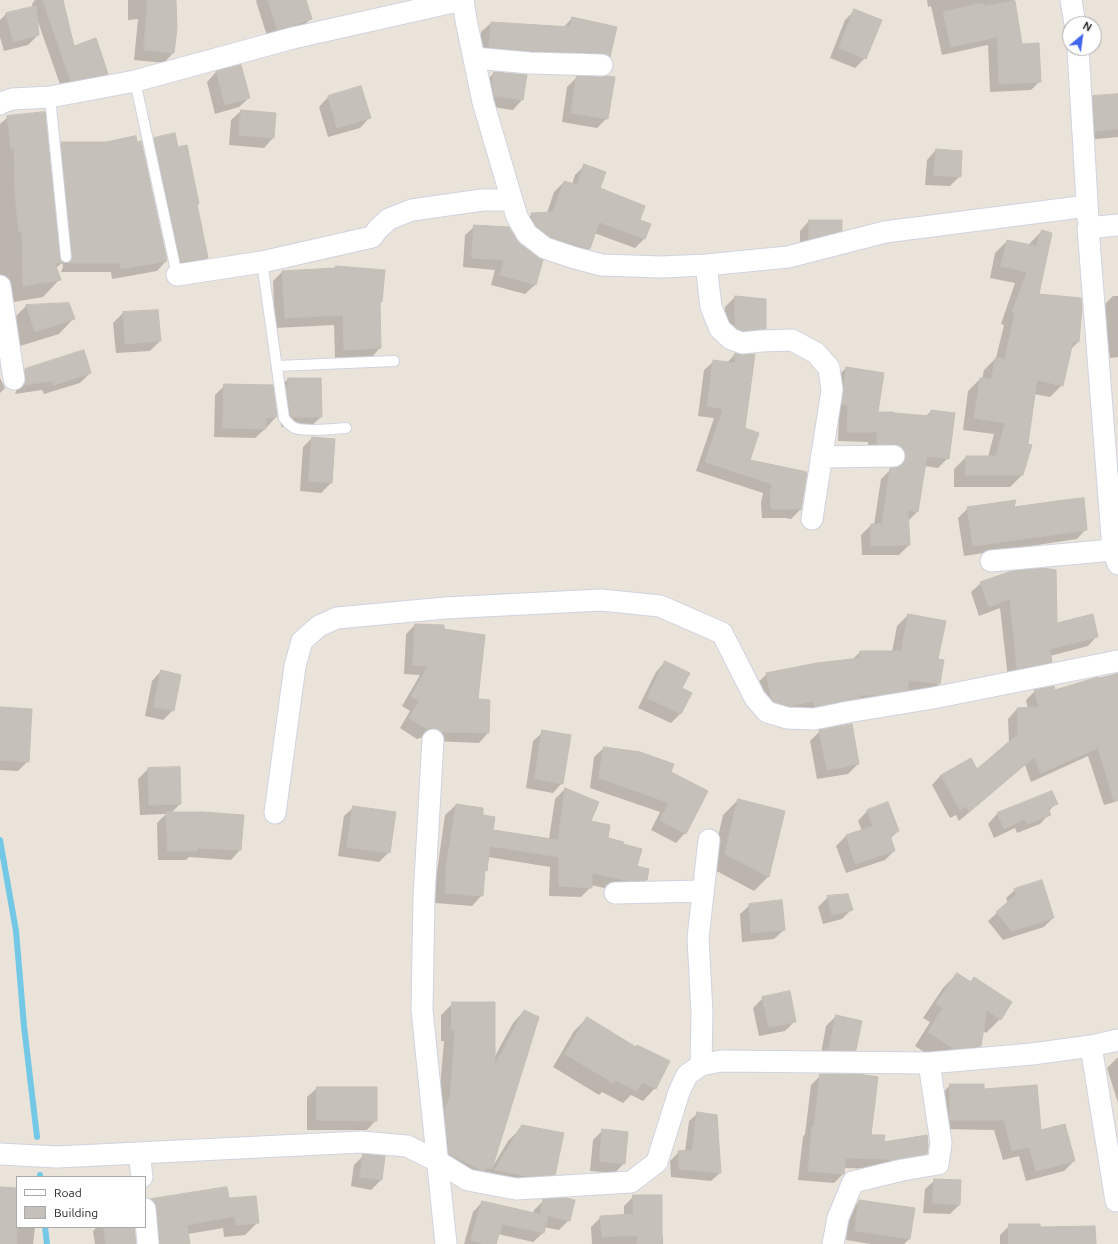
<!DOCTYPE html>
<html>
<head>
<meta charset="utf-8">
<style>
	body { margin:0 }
	#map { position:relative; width:1118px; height:1244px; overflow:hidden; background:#eae3da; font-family:Ubuntu,sans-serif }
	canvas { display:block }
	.legend { position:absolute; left:16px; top:1176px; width:130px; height:52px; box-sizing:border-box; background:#fff; border:1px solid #a9a9a9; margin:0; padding:5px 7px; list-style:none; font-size:12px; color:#282828 }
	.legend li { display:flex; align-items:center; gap:8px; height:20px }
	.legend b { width:20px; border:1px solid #a9a9a9 }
	.north { position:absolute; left:1062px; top:16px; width:40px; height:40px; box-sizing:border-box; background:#fff; border:1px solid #a9a9a9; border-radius:50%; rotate:29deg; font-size:11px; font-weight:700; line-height:16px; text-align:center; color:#282828 }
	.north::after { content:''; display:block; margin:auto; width:14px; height:18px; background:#4465ed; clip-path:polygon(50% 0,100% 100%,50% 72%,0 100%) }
</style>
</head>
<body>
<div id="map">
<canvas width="1118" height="1244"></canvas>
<ul class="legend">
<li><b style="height:5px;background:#fff"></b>Road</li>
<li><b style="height:11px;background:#c5c0ba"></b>Building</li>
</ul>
<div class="north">N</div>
</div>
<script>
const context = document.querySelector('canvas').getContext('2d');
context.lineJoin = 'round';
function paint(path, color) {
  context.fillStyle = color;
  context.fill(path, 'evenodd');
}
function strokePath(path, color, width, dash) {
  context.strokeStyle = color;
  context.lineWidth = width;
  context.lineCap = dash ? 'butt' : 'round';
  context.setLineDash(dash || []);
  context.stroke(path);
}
const shadow = new Path2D(`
	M35,0H62L73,47L107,74L98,83L62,90L37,19L38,35L28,45L4,51L0,37V20L6,14L33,8L32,4Z
	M128,0H175L176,28L173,53L164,63L134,60L138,19L128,20Z
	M257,0H305L311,18L301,28L268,39L256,1Z
	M927,0H1014L1022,45L1040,81L1031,90L990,92L988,45L942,55L931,6L928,7Z
	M855,10L865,58L855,68L830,58L845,20Z
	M572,18L610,56L600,66L480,57L481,32L491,23L563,28Z
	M240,66L249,98L239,107L215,114L207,82L216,72Z
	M494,73L522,100L513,110L485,106L484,83Z
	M577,77L607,118L597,128L562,122L567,87Z
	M1118,95V137L1086,140L1084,107L1093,97Z
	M328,97L369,118L360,128L328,137L319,107Z
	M241,111L275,114L273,138L264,148L229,145L231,120Z
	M8,117L59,258L62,263L56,268L60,279L43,297L2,304L0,299V124Z
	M154,139L198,203L196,205L207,258L197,267L171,271L145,149Z
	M61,143L166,261L157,271L112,279L111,272H61L63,267L52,153Z
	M936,150L960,176L950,186L925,185L927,160Z
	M584,166L599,189L639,220L644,239L635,248L594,233L589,249L579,259L522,224L532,214L547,213L554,192L564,182L572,184L575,175Z
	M809,221L841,230L831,240L800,248V231Z
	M475,226L519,244L542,260L535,285L525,294L491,285L495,270L463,267L465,235Z
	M1042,231L1038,295L1078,342L1070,350L1062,385L1050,397L1034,394L1022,475L1010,487H954V469L966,457H988L994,434L963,430L968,391L980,379H982L984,370L996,358L1004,325L1001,324L1015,283L990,278L995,253L1007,241L1029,246L1030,243Z
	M336,267L381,302L379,304L380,348L371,358L335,359L334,325L275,328L273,281L282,272L334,269Z
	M1113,296H1118V357L1110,358L1103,306Z
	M735,297L765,328L756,338L725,336V307Z
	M68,304L73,319L59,334L20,346L11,321L26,306Z
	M123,313L160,341L150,351L116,353L113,323Z
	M735,354L744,429L749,460L800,510L791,519L785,518H762L761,503L763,493L696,471L714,418L698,416L704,370L714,361L727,363Z
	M846,368L877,413L925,417L931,411L948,458L938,468L924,466L917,512L908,521L909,545L899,555H862L861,535L871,525H874L881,479L891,469L896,468L897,466L868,454V442L838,441L839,415L837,377Z
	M25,370L90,373L80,383L44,394L42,390L15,394L17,388L15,380Z
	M0,378L5,388L0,393Z
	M288,379L321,417L311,426L282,427L281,425L277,396L278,389Z
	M225,385L272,386L276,417L267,427H265V429L255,438L214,437L215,395Z
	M312,438L334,439L331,483L321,493L300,491L303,447Z
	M968,508L1086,529L1077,539L964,556L958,518Z
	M981,583L1056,625L1097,636L1088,646L1050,656V662L1041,671L1008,678L1000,608L979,616L971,592Z
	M908,615L944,621L937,660L943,661L939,684L928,695L777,717L755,685L767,674L852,660L860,652H892L897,626Z
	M415,625L443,630L476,700L488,733L479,743L432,741L424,737L417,739L400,728L410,711L402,706L420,675L404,674L406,634Z
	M665,662L680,714L671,723L638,708L656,672Z
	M161,671L173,710L163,720L145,716L152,681Z
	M1118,675V801L1104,805L1088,756L1031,782L1025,765L959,821L956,815L950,818L932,785L941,775L970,759L977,771L1009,743L1008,719L1017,709H1028L1026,700L1035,691H1054Z
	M0,708L28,761L18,771L0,770Z
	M820,731L858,764L848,774L817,779L810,741Z
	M543,732L562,783L553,793L526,788L533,741Z
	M604,748L670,772L685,833L676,843L651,830L660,812L590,788L594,757Z
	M148,769L180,804L171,813L240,850L231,860L189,857L186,860H158L157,823L166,814L140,815L138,779Z
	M565,789L589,822L606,839L622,845L646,880L635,890L618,891L591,885V887L581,897L549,896L550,867L488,857L486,870L484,872L482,895L472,906L435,903L436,879L445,815L456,805L482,809V816L492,830L549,839L555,799Z
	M738,800L768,877L754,891L711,868L723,815Z
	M887,803L898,831L890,839L894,851L885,860L846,873L836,846L846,836L862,831L858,821L867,811Z
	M1056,803L1048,812L1049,814L1040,824L1017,833L1015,828L994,838L988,824L997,814Z
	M354,807L389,852L379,862L338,856L344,816Z
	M1015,890L1053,918L1044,927L1003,940L988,921L1008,903L1006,898Z
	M828,897L852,909L842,919L823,924L818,907Z
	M750,905L784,930L774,939L742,942L740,914Z
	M957,974L970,983L974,978L1000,1019L986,1033L982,1030L980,1046L966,1060L939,1062L915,1046L930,1022L923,1018L943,988Z
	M763,998L795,1021L785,1031L759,1036L753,1008Z
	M453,1003L494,1058L513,1023L524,1011L493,1166L508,1141L523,1126L554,1174L540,1189L482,1185L489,1171L479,1181L437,1166L438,1111L444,1041H441V1015Z
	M836,1016L856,1050L846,1060L820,1059L826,1026Z
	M587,1018L655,1088L643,1101L631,1095L623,1103L602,1092L599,1095L553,1067L574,1031Z
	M1117,1058H1118V1103L1107,1068Z
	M821,1075L869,1136L883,1143L926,1153L917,1163L881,1169L844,1168L843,1174L834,1183L798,1180L803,1137L805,1134L811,1085Z
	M950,1085L983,1090L1040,1131L1074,1161L1064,1171L1026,1181L1019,1156L1003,1160L994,1130L941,1129V1095Z
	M317,1088L376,1120L367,1130H307V1097Z
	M698,1113L720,1173L711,1181L671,1177L670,1161L679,1152H685L689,1121Z
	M603,1130L624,1163L615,1173L590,1171L593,1140Z
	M364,1155L381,1180L371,1190L351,1186L354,1165Z
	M935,1180L959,1205L950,1214L923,1213L925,1189Z
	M0,1188L17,1189V1227H35L33,1244H0Z
	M227,1189L228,1200L258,1222L245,1235L224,1237L223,1228L188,1234L189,1244H147L145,1207L152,1200Z
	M634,1196L661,1236L663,1237V1244H592L591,1227L601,1217L624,1216V1206Z
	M544,1200L569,1220L559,1230L544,1227L543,1233L533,1242L498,1234L495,1244H464L473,1212L482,1202L533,1214L534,1210Z
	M860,1201L909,1239L904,1244H871L846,1240L850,1210Z
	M1010,1225L1039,1228L1095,1244H1000V1235Z
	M97,1227H133L135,1244H95L93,1231Z`);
const stream = new Path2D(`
	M0,840L16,931L24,1026L37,1137
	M40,1175V1177
	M45,1227L47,1244`);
const building = new Path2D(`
	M43,0H63L74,46L96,38L108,74L71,81Z
	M148,0H176L177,28L174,53L144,50Z
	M268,0H306L312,19L278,30Z
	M1015,1L1022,44L1039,43L1041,82L999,84L997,37L951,47L943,12L983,3L984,6Z
	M36,6L39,35L13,42L6,13Z
	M854,9L882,20L866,59L839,48Z
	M572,17L617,27L610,57L608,55L602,53L531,51L489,47L491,22L570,27Z
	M241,65L250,98L225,105L216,71Z
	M494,72L527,75L523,100L494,96L492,85Z
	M577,76L602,77L608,76L615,77L608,119L571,113Z
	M361,86L371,118L337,128L328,96Z
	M1118,94V129L1095,131L1093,96Z
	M241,110L276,113L274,138L239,135Z
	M45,112L60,258L63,263H55L61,280L23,286L22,232H19L15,194L14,148L11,149L7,116Z
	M175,133L178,147L187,145L199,204H197L208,258L181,262L154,138Z
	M136,136L137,142L141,141L167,261L121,269L120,263H69L72,260V256L61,142H106Z
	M936,149L962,151L961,177L934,175Z
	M584,164L606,172L600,188L645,206L640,220L651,224L645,239L599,222L590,249L551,237L536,226L532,218L531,213L553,212L564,181L577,185Z
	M809,220H842V231L809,239Z
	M474,225L509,227L519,243L538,257L543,260L536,285L500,275L504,260L472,258Z
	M1042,230L1052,233L1039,294L1081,298L1082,308L1079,342H1073L1063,386L1037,380L1028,444L1032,445L1023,475H965L966,456H996L1005,423L974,418L980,378L991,379L996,357L1005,359L1015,313L1012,312L1027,272L1001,266L1007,240L1036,246Z
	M336,266L385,270L382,302H380L381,348L344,350L343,315L285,318L282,271L335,268Z
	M735,296L766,299V329L744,331L737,329L735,326Z
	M69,303L75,319L35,332L26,305Z
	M158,310L161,341L125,344L123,312Z
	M84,350L91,373L54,385L52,381L24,385L26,378L25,369Z
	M735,353L743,355L755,354L745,428L759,433L750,460L807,472L801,510L795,509H771L770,493L772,484L705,462L723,409L707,406L713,360L735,363Z
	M846,367L884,373L878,412H894V413L930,416L931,410L955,413L949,459L927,456L918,512L908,510L910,545L871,546V524H882L890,468L900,466L905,461L906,455L904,450L899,445L894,444H877V432H847L848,405L842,404Z
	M288,378H321L322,417H292L290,415L286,386H288Z
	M224,384L273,385L277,417L266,418V429L223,428Z
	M312,437L335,439L332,483L309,481Z
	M1084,498L1087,530L973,546L967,507L1016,500L1014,507L1057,501Z
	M1043,568L1056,570L1057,623L1093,614L1098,637L1050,649L1052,662L1017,669L1010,599L989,607L980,582L1012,571Z
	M908,614L946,621L938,659L944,660L940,684L908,680V690L879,695H859L860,698L815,707L814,701L789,706L774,702L771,698L766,673L817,663L860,658V651H901Z
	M415,624L444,625V629L485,635L478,699L490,700L489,733L442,732L439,730L434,728L427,729L409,718L419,701L411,696L428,666L413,665Z
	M665,661L690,673L682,688L692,693L681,714L647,698Z
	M161,670L181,675L174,711L154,707Z
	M1118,674V800L1114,801L1098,748L1041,773L1034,757L969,812L966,806L960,810L941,775L971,758L977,769L1018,734L1017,708L1039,707L1034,690L1054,686L1055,690L1098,677L1099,678Z
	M0,707L32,709L29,762L0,760Z
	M852,724L859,764L827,770L819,730Z
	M542,730L571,735L563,784L535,779Z
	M604,747L640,752L674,764L671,772L708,791L686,834L660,820L669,803L599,778Z
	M180,767L181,804L149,805L148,768Z
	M565,788L599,802L591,821L610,825L608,838L624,842L623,844L642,849L637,866L649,869L647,880L629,881L592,873V888L559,886V857L490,846L487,871L485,870L483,896L445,893L446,868L456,804L483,808V815L495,817L493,830L558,840Z
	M1052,791L1058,804L1048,808L1051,815L1027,824L1025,819L1004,829L997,813Z
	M738,799L785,811L769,877L725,854Z
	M888,802L899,831L890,835L895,851L855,864L846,835L873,826L867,810Z
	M353,806L396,812L390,853L347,847Z
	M166,812H203L244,815L241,850L197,848V851H168Z
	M1042,880L1054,918L1012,931L996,912L1016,895L1014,889Z
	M848,894L853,910L832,915L827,896Z
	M782,900L785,930L751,933L749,904Z
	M957,973L971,982L974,977L1012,1002L1001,1020L987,1010L981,1046L954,1049L928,1032L943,1008L936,1004Z
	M790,991L796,1022L769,1027L762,997Z
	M452,1002H495V1065L524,1010L539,1017L492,1169L486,1168L484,1171L481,1170L449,1154L448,1143L449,1140L447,1139L444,1110L450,1098L455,1030H452Z
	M836,1015L862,1021L856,1050H829Z
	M587,1017L636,1047L637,1045L670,1061L656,1089L642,1082L637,1091L615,1080L613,1083L565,1054Z
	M820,1074H858L878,1077L871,1135H885L884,1142L927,1135L928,1146L927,1154L890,1161V1159L846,1158L844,1174L808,1171L812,1126H814Z
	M950,1084H984V1089L1037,1085L1041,1130L1065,1124L1075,1161L1036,1171L1029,1147L1012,1151L1004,1120H950Z
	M317,1087H377V1121L317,1120Z
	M697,1112L717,1115L721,1173L679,1169L678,1151L692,1150Z
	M522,1125L564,1133L555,1175L526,1176L495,1170Z
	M602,1129L628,1132L625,1164L600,1161Z
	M363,1154L385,1156L382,1180L360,1177Z
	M934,1179L961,1180L960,1205L933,1203Z
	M0,1187L17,1188V1244H0Z
	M227,1187L229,1198L256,1196L259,1223L236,1225L235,1216L187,1225L190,1244H160L157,1208L155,1202L151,1199Z
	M633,1195H662V1244H637L638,1235L602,1237L600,1216L633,1214Z
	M566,1198L575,1200L570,1221L540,1214L543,1199Z
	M859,1200L915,1208L910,1239L855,1231Z
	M482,1201L548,1216L544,1233L502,1224L496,1244H484L471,1240Z
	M1009,1224H1040V1227L1095,1226L1096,1244H1009Z
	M104,1227H134L136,1244H106Z`);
const service = new Path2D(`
	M135,81L177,275
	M50,97L66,257
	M262,262L284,418C287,422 290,426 295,428C306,432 334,429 346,428
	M277,366L394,361`);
const minor = new Path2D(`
	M463,0L466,20L483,102L517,217L527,234L545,248L575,258L602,265L661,267L706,265L788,257L885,232L1087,206
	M1071,0L1075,24
	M1078,48L1088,219
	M474,58L530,63L602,65
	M0,104L1,103L12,99L50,97L135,81L293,38L462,0
	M1118,225L1088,228L1113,550L1118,564
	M706,265L711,307L720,329L731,339L742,343L761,341L792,340L816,353L829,368L832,390L812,519
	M177,275L262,262L372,237L378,229L389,219L412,210L482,200H512
	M0,286L14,379
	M821,457L894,456
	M991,561L1113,550
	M433,740L424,897L422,1010L446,1244
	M275,813L295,666L302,641L319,626L337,618L445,608L601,600L660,606L722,633L755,698L767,712L787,718L814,719L848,712L933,698L1118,661
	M615,893L703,891
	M1091,1046L1116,1201
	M701,1065L702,1013L698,938L709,840
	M139,1153L142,1177
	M0,1154L57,1157L361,1142L407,1146L437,1161L468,1180L516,1189L631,1182L657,1162L679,1092L687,1075L701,1065L721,1061L929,1063L1032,1054L1091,1046L1118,1040
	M145,1209L148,1244
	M833,1244L838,1218L853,1182L902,1170L938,1164L941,1143L929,1063`);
paint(shadow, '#0003');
strokePath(stream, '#73c8e6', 6);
paint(building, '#c5c0ba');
strokePath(building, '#c4bfb4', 1);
strokePath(service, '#d0d3e0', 12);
strokePath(minor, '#d0d3e0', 23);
strokePath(service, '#fff', 10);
strokePath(minor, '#fff', 21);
</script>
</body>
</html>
